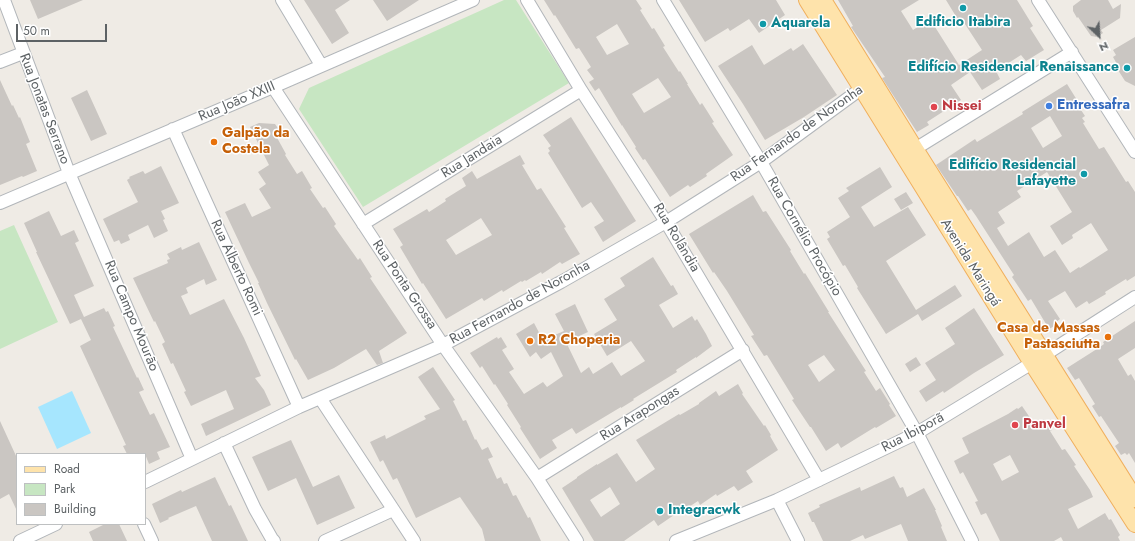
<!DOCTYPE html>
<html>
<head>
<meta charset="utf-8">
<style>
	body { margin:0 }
	#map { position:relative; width:1135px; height:541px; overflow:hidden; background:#efebe5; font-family:Jost,sans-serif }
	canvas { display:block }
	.legend { position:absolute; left:16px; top:453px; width:130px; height:72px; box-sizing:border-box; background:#fff; border:1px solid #bec0c1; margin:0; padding:5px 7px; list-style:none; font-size:12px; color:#5d6265 }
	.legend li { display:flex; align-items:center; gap:8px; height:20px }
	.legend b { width:20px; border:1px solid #bec0c1 }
	.north { position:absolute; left:1079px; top:16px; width:40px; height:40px; -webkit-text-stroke:3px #fff; paint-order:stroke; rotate:155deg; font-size:11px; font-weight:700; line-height:16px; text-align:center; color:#5d6265 }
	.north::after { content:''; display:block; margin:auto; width:14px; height:18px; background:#5d6265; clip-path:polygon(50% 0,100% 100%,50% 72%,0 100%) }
	.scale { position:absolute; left:16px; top:24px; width:91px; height:18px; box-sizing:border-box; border:2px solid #5d6265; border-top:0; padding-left:5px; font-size:12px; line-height:14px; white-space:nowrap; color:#5d6265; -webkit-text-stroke:3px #fff; paint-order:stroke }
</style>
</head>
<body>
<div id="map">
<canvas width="1135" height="541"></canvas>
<ul class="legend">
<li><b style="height:5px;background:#fee3ab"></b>Road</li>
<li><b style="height:11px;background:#c7e6c2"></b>Park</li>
<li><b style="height:11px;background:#cac6c2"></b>Building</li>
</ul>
<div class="north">N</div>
<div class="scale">50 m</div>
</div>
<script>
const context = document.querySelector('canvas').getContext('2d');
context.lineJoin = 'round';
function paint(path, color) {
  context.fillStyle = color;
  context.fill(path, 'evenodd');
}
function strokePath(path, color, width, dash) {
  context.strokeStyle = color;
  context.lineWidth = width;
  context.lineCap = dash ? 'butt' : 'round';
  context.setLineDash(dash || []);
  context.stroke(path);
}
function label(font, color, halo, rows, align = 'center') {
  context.font = font + ' Jost,sans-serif';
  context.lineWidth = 3;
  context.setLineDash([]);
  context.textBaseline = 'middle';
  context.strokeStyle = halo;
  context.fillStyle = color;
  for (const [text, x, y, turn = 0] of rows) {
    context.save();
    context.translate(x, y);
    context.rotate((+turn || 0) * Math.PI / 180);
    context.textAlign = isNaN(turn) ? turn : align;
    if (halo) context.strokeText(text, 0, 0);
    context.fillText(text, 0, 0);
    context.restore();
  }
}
const green = new Path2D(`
	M504,0H516L569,83L363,207L299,109L309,88Z
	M14,225L58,322L0,349V231Z`);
const water = new Path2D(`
	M72,391L91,433L57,449L38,407Z`);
const building = new Path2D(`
	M30,0H83L38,19Z
	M304,0H350L335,10L349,33L332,44Z
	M373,0H419L387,21Z
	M544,0H636L642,9L640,10L652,29L654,28L665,46L663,47L679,72L680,71L688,84H687L700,105L702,103L714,122L712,123L733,155L706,174L707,176L690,187L688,185L670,197L645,159L643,160L635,148L636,147L622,125V126L599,88L595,91L589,82L594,79L587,70L591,67L579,48L576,49L555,15L554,16ZM617,24L629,44L607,55L596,37ZM658,78L671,97L644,113L632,94Z
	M679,0H776L785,15L759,33L749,19L730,31L728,28L705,42Z
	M838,0H919L901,11L913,30L930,19L959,65L982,50L963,21L960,23L946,0H1017L1033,26L1030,28L1044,50L1026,61L1021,55L1010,62L996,71L1000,79L982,90L970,72L951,85L961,100L927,122L929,125L917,132L882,78L885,77L851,27L853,26Z
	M1081,0H1108L1113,9L1121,4L1120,18L1101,30L1103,33L1097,37L1091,36L1078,17L1077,18L1073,11V6Z
	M1135,37V86L1125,81L1118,70V66L1113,57L1116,55L1113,50Z
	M803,44L837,95L804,117L765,140L743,104L718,66L752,45L764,65L791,48L793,51Z
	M0,80L12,106L13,105L19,118L20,117L30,142L26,144L37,171L23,177L22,176L0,185Z
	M1067,84L1077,100L1075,101L1085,116L1082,118L1085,122L1083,123L1099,149L1104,147L1126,182L1128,181L1135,192V276L1127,281L1126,279L1105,292L1106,294L1089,304L1087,301L1076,308L1065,291L1048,301L1060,319L1056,322L1058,324L1049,329L1031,299L1028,301L1012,277L1014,275L976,216L971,209L968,211L958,196H957L936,165L975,139L977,142L1023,114L1022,112ZM1050,116L1062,136L1043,148L1031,128ZM1047,172L1072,212L1050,226L1062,245L1073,238L1072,235L1091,223L1108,250L1080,268L1079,267L1070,273L1055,250L1044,257L1029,232L1008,246L997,228L1005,223L998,212L1021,197L1017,191Z
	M87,90L107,134L91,141L71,98Z
	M571,117L636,221L603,242L594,227L604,221L591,202L582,208L548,153L550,151L548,148L551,146L543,135Z
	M259,123L275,124L280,131L275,134L286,154L285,155L297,174L302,171L312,188L310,189L323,208L325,207L336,224L334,226L358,260L360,258L372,277L370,278L407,333L379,351L383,363L377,365L366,349L334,368L308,380L296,359L295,360L267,303L258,283H259L249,263L225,212L245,203L252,217L271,208L259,189L266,184L258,172L269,165L250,127Z
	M520,155L525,164L522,165L537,190L541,188L566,227L564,228L580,254L562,264L560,262L542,274L541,272L526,281L525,280L522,282L521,281L503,292L502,290L484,301L482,298L446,319L423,283L422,284L400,247L403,245L393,229L427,209L429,212L446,201L445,199L466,186L462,178L472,171L477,179ZM481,218L492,235L456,255L446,240Z
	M161,166L179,203L161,211L165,219L163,220L168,231L154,238L148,225L128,235L130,240L121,244L119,240L114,242L103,219L138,202L127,180L130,178L129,177L143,171L145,174Z
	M880,167L892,187L861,207L874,227L908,207L926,235L886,261L916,310L955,285L962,296L922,321L918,314L886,334L857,288L858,287L845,265L843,266L827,239L830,237L827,232L850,217L838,198L849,191L846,188Z
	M906,192L913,203L901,210L894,199Z
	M753,195L763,212L766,211L791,250L790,251L804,274L805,273L829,312H828L866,371L864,372L876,391L880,388L890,404L889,405L896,416L876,428L875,427L841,448L838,443L826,451L811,427H810L792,400L794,399L767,355L764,356L751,336L754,335L727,291L714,272L713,273L689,234ZM824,355L835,370L819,382L808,365Z
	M49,211L61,236L74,230L79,241L75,243L94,286L74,295L84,317L104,308L106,312L108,311L115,326L113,327L137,378L138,377L144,390L139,392L150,415L154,413L170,447L157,452L160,459L149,464L145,454H127L123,446L126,445L80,346L91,340L81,319L70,324L36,252H37L24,223Z
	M199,242L217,280L206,285L204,279L186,288L188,293L181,296L190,315L224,299L244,338L261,376L255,378L264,390L271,405L206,436L201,424L234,409L226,390L191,406L184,392L186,391L173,363L171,364L162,344L165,342L155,321L154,322L133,278L168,263L167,260L170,259L167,254L181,247L182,250Z
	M653,257L671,286L673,285L678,294L659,305L673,328L692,316L695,321L697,319L706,334L712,346L696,358V357L676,370L677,372L633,399L634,400L621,408V407L576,434L572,428L552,440L557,448L540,459L520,428L521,427L507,405L508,404L495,384L494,385L482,366L480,368L470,353L497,337L498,339L501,337L507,347L502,350L514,369L509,372L524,394L543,382L547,387L563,376L551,352L541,359L536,352L530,357L516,334L534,323L543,340L564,331L555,314L575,304L588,332L566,342L581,373L589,367L593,374L612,362L621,376L645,361L631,341L607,356L594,334L617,320L604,299L625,286L620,278Z
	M974,308L1004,355L974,373L944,393L943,391L926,402L919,391L936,380L925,363L955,344L945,328Z
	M1135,321V348L1118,359L1128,376L1131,374L1135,381V463L1129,453L1127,455L1125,453L1121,455L1115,446L1119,443L1101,416L1099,417L1092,406L1095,404L1079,378L1075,380L1067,368L1100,347L1104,344L1103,342Z
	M916,357L921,365L910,372L905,364Z
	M433,367L455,400L453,401L463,421L466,420L475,440L476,439L482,450L488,447L493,457L488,459L497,479L501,477L504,484L507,483L513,496L516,495L528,518L530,517L541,541H485L482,529L460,497L416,518L397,478L393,480L383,460L380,462L370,442L385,435L386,439L426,419L424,416L440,409L418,377Z
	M738,384L743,393L742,394L764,426L765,425L771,435L770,436L778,450L746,471L753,482L738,491L734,486L717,496L716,494L700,505L698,501L678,514L677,513L658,526L654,520L624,541H594L562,488L577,478V477L597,464V465L617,453L636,482L655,469L636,440L679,414L680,415L699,404V403L716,391L719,396ZM610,487L620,504L601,517L590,500Z
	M1022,406L1035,425L1044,419L1052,430L1050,431L1062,450L1065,449L1076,465L1074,466L1090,490L1093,497L1068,509L1078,529L1105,513L1109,520L1111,519L1120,535L1118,537L1120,541H1063L1061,537L1054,541H1000L986,513L981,515L975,502L978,501L963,472L960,474L954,461L969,453L962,438L1008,414L1017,408L1018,409ZM1010,455L1019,472L1002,481L993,464Z
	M0,421L17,458V511L9,494L0,499Z
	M291,440L313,487L339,475L355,508L317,525L296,478L268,491L252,457Z
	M894,476L900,488L903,487L907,497L924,488L936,510H935L942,526L941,527L947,541H908L901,524L865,539L863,535L850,541H823L814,522H812L808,513L820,507L819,505L860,487L861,491Z
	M215,477L229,506L231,505L248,541H212L196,506L168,518L169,519L160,523L152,504L181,490L182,492Z
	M105,524H119L127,541H93L89,532Z`);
const minor = new Path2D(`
	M4,0L69,173L192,459
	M282,0L321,65
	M527,0L581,90L666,222L819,480
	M663,0L761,162L917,433L972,541
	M1038,0L1135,152
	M0,62L23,53
	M273,87L443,345L537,478L577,541
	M173,129L299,407
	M915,149L1072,52
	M0,203L273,87L473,0
	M363,224L581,90
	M320,398L414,541
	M224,443L255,509L272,539L274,541
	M537,478L743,350
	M145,482L299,407L443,345L561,282L666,222L761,162L869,83
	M777,500L798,541
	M144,524L152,541
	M20,541L56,524
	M325,541L393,510
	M676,541L777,500L917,433L1032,363L1135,297`);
const major = new Path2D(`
	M807,0L1032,363L1135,524
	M823,0L915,149L1135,499`);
const markers = [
	[963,8,4,"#0f9aa8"],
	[763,24,4,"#0f9aa8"],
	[1127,68,4,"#0f9aa8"],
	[1049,106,4,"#3f7fe0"],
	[934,107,4,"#e0444e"],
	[214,142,4,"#e8710a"],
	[1084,174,4,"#0f9aa8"],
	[1108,337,4,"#e8710a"],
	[530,341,4,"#e8710a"],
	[1015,425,4,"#e0444e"],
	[660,511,4,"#0f9aa8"]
];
const cultureNames = [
	["Edificio Itabira",963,23,"center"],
	["Aquarela",771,24],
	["Edifício Residencial Renaissance",1119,68,"right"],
	["Edifício Residencial",1076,166,"right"],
	["Lafayette",1076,182,"right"],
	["Integracwk",668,511]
];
const streetNames = [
	["Rua João XXIII",237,102,-23],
	["Rua Jonatas Serrano",44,109,69],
	["Rua Fernando de Noronha",797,134,-35],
	["Rua Jandaia",472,157,-32],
	["Rua Cornélio Procópio",804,237,60],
	["Rua Rolândia",676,238,59],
	["Avenida Maringá",970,263,58],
	["Rua Alberto Romi",236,268,65],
	["Rua Ponta Grossa",404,285,56],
	["Rua Fernando de Noronha",520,303,-29],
	["Rua Campo Mourão",131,316,67],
	["Rua Arapongas",640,414,-32],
	["Rua Ibiporã",913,433,-28]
];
const shopNames = [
	["Entressafra",1057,106]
];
const healthNames = [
	["Nissei",942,107],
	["Panvel",1023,425]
];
const foodNames = [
	["Galpão da",222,134],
	["Costela",222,150],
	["Casa de Massas",1100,329,"right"],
	["Pastasciutta",1100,345,"right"],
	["R2 Choperia",538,341]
];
paint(green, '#c7e6c2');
paint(water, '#a6e6fe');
paint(building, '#cac6c2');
strokePath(minor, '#b2b6ba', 14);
strokePath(major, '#f0af5d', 18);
strokePath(minor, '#fff', 12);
strokePath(major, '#fee3ab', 16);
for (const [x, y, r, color] of markers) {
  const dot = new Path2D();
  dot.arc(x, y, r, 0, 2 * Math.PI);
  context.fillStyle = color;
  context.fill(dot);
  strokePath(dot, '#fff', 1.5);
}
label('bold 14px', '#0d838f', '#fff', cultureNames, 'left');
label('14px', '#5d6265', '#fff', streetNames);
label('bold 14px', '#366cbe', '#fff', shopNames, 'left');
label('bold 14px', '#be3a42', '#fff', healthNames, 'left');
label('bold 14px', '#c56008', '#fff', foodNames, 'left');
</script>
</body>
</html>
